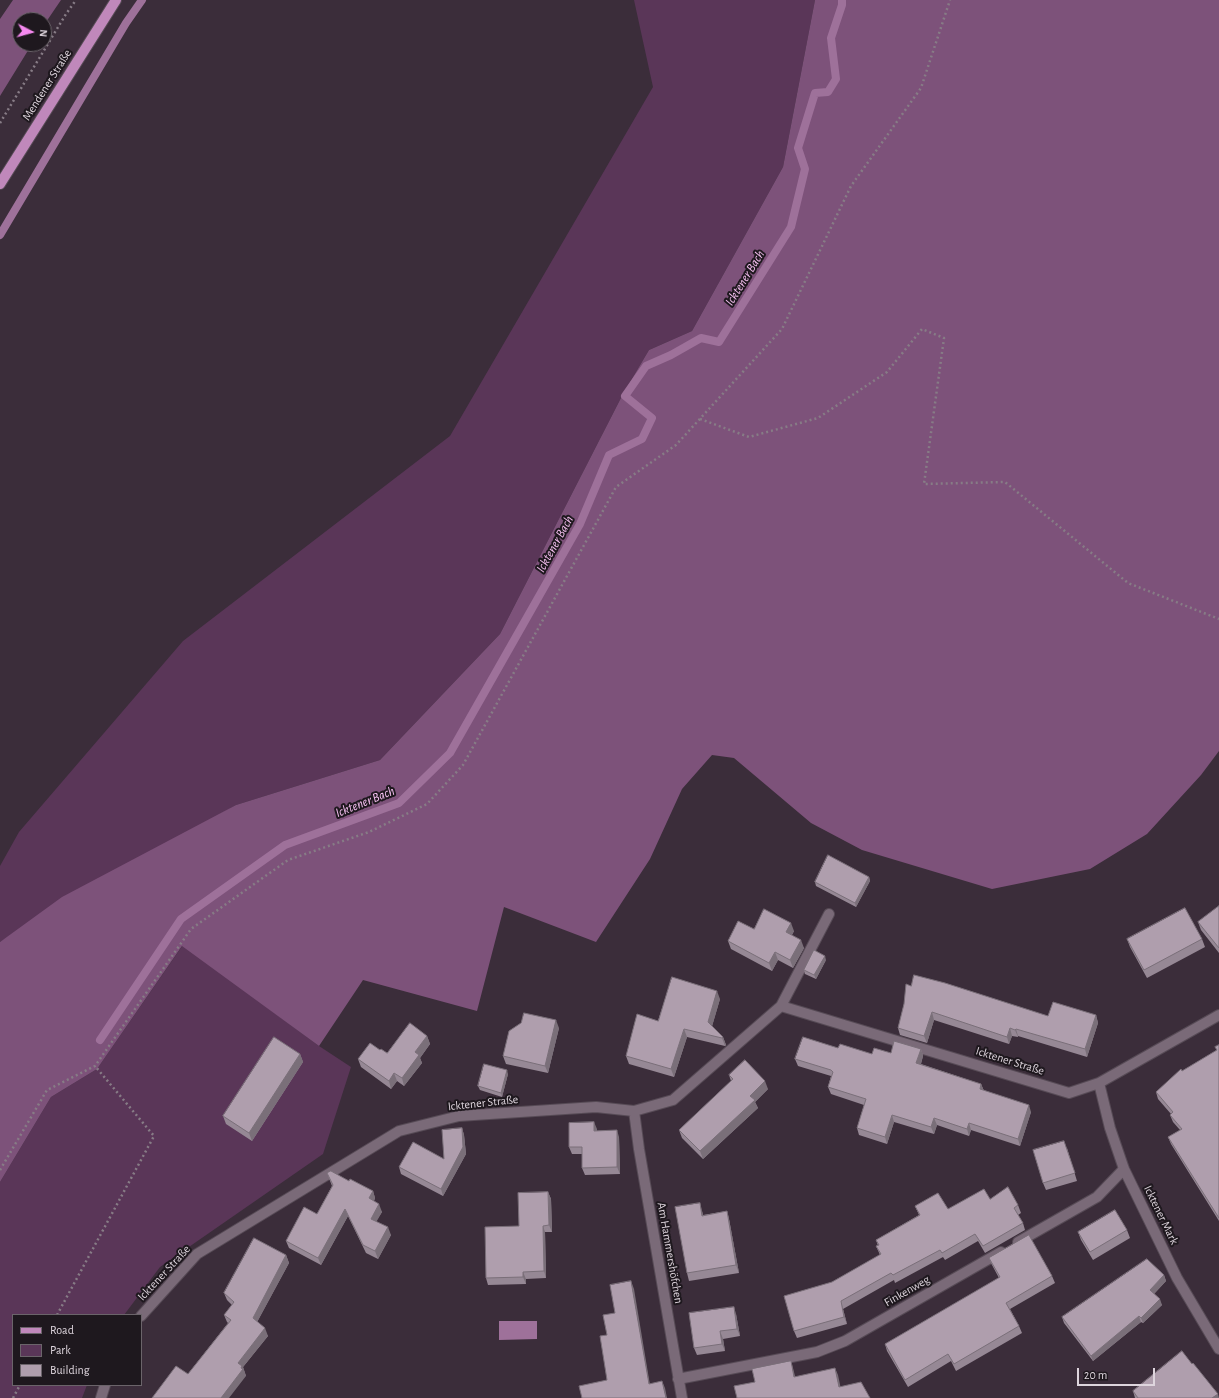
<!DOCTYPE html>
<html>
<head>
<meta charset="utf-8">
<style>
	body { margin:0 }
	#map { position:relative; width:1219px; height:1398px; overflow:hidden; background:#3b2d3a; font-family:"Alegreya Sans",sans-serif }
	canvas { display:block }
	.legend { position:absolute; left:12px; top:1314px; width:130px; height:72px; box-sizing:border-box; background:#1e181e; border:1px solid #6b646a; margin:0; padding:5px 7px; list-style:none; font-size:12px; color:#ded5dd }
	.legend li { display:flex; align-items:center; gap:8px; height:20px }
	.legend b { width:20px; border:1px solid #6b646a }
	.north { position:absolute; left:12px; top:12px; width:40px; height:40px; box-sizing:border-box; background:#1e181e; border:1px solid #6b646a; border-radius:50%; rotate:96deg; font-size:11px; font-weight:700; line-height:16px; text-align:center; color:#ded5dd }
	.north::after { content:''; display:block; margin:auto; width:14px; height:18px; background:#f589ef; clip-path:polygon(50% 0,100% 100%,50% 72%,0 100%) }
	.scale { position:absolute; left:1077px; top:1368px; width:78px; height:18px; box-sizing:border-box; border:2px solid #ded5dd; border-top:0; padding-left:5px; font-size:12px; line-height:14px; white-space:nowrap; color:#ded5dd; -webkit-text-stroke:3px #1e181e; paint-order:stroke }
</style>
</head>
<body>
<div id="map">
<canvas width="1219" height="1398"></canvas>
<ul class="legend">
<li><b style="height:5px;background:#c088bb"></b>Road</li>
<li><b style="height:11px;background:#5a3658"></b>Park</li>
<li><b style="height:11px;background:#af9ead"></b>Building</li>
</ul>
<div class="north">N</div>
<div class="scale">20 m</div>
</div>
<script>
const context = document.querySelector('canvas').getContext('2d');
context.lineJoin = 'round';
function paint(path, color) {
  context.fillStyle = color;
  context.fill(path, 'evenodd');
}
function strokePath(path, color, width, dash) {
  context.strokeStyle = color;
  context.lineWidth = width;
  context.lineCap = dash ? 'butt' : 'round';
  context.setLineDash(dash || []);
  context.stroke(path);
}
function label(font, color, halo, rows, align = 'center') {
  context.font = font + ' "Alegreya Sans",sans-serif';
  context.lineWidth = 4;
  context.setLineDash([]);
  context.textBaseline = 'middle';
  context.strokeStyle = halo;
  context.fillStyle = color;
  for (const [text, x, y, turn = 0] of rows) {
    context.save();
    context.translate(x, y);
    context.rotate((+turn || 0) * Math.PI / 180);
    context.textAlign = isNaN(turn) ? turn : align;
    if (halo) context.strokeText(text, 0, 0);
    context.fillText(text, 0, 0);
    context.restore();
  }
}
const green = new Path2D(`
	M634,0H815L783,167L692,331L649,350L623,394L500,634L380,760L236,805L0,942V866L19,832L183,641L450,436L653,87Z
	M183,945L319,1046L351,1067L323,1154L160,1267L124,1315H13V1385H87L82,1398H0V1182L51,1097L97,1069Z`);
const forest = new Path2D(`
	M13,0H61L44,25V20H20V44H32L0,96V19Z
	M815,0H1219V751L1201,775L1147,834L1090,869L992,889L862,850L811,823L734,758L712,755L682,789L650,859L596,942L504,907L477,1011L363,980L319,1046L182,946L97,1069L51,1097L0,1182V942L62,897L236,805L380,760L500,634L623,394L649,350L692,331L783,167Z`);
const water = new Path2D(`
	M499,1321H537V1339L499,1340Z`);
const stream = new Path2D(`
	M0,235L126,23L142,0
	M100,1040L181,919L285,845L399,803L450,753L580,524L609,455L642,439L652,418L625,396L646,366L671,355L701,338L719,342L791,227L805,169L798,148L815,93L828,92L836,79L831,38L842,5V0`);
const path = new Path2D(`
	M0,123L66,14L76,0
	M700,419L749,437L818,418L887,372L922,329L944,338L924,484L1005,482L1128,583L1219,619
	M0,1170L47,1090L95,1066L191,929L288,860L369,832L427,804L463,765L616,487L676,445L782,329L851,186L921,88L950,0
	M57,1315L154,1136L95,1066
	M13,1398L20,1385`);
const minor = new Path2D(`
	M781,1006L829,914
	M1099,1083L1110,1128L1124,1169L1177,1278L1219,1349
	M634,1111L639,1149L682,1398
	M1018,1242L1097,1197L1124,1169
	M141,1316L197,1254L399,1131L459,1116L596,1107L634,1111L673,1100L781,1006L1069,1093L1099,1083L1219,1015
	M678,1379L817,1352L845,1341L1001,1252
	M101,1398L105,1385`);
const major = new Path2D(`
	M0,184L116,0`);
const wall = new Path2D(`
	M869,877L870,881L856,907L816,886L815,882Z
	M1219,906V953L1201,930L1198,922Z
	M754,929L794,931L792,935L804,948L793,968L778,960L772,971L731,949L728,941Z
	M1127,939H1202L1205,947L1147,978L1130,947Z
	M826,960L816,979L805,974L804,970Z
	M720,999L712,1026L723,1037L726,1045L725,1046L687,1037L674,1077L629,1064L626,1056L658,1021Z
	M904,1004L1048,1016L1096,1015L1098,1023L1087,1057L1018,1036V1037L1012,1036L1009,1044L934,1020L927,1043L900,1035L898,1028Z
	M559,1028L548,1073L506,1064L503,1056Z
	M427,1036L430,1044L420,1058L422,1063L404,1086L397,1081L391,1089L361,1067L358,1059L380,1050L387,1053Z
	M1219,1045V1221L1171,1144L1168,1137L1180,1130L1173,1122L1170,1115L1171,1114L1158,1099L1156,1092L1182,1071L1217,1050L1215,1047Z
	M838,1048L872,1054L891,1053L921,1049L923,1056L921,1064L981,1084L984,1091L1031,1112L1020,1146L971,1130L969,1136L937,1125L934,1134L894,1122L887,1144L859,1135L857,1128L864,1105L831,1094L828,1087L831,1076L798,1066L795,1059Z
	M300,1054L303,1062L252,1141L226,1124L223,1116Z
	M508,1074L502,1097L480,1090L478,1086Z
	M729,1075L768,1089L755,1102L758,1108L703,1159L682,1138L679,1130L731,1081Z
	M462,1128L464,1135L466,1154L443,1196L401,1174L399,1167L444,1159Z
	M597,1129V1131L619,1137L620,1174L585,1175L582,1168V1154H572L569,1147Z
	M1067,1148L1077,1181L1046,1190L1043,1183Z
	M327,1173L349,1181L373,1191L375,1198L374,1201L382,1212L376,1221L391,1235L378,1259L366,1253L348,1216L321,1265L289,1248L286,1241L317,1214L332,1186Z
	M548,1192L551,1199L552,1232H545L546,1278L526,1279V1284L488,1285L486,1278L519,1226Z
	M990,1199L1018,1205L1021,1213L1018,1215L1023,1223L1025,1230L985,1253L978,1241L945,1260L943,1257L895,1283L894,1280L843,1309L847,1324L797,1338L794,1331L832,1282L880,1255L876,1246H878L876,1240L919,1215L915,1206L948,1209Z
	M702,1211L703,1215L727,1211L729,1219L739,1273L689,1281L687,1273Z
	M1127,1230L1130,1238L1093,1260L1081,1240L1078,1232Z
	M286,1255L289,1263L257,1322L268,1336L243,1367L246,1376L188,1374L228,1323L227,1322L224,1315L232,1305L227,1300L224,1293Z
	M989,1258L1052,1276L1055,1283L1010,1309L1019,1326L1022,1333L956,1371L951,1361L908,1387L887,1351L885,1344L999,1278L992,1265Z
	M1164,1275L1166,1281L1154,1294L1162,1305L1143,1323L1141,1322L1093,1361L1064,1323L1062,1317Z
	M736,1314L740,1336L723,1339L725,1351L697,1355L694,1348Z
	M1133,1391L1219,1398H1135Z`);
const shadedWall = new Path2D(`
	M869,877L870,881L856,907L855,903Z
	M791,923L794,931L789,940L786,932Z
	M801,940L804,948L793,968L790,960Z
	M775,952L778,960L772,971L769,963Z
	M825,956L826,960L816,979L814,975Z
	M717,991L720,999L711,1030L708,1022Z
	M932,1012L934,1020L927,1043L924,1036Z
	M1096,1015L1098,1023L1087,1057L1085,1049Z
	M556,1020L559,1028L548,1073L545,1066Z
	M1010,1028L1012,1036L1009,1044L1007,1037Z
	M684,1029L687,1037L674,1077L671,1069Z
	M1016,1029L1018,1036V1037L1015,1030Z
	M427,1036L430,1044L420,1058L422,1063L404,1086L402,1078L415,1052Z
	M723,1037L726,1045L725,1046L722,1038Z
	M921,1049L923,1056L919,1070L916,1063Z
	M300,1054L303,1062L252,1141L249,1133Z
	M507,1070L508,1074L502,1097L501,1093Z
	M394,1073L397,1081L391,1089L389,1081Z
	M765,1081L768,1089L755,1102L758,1108L703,1159L700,1151L750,1096Z
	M981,1084L984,1091L980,1089Z
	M1029,1105L1031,1112L1020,1146L1018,1139Z
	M892,1115L894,1122L887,1144L885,1137Z
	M934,1118L937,1125L934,1134L931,1127Z
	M594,1122L597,1129V1137L594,1131Z
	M969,1123L971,1130L969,1136L967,1129Z
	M462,1128L464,1135L466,1154L443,1196L441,1189Z
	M617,1130L619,1137L620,1174L617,1167Z
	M373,1191L375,1198L372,1206L369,1198Z
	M548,1192L551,1199L552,1232L549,1225Z
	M700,1203L705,1223L702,1216Z
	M379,1204L382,1212L374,1226L371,1219Z
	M345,1209L348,1216L321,1265L318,1258Z
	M727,1211L729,1219L739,1273L736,1265Z
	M543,1226L545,1232L546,1278L544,1271Z
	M388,1227L391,1235L378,1259L375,1251Z
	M286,1255L289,1263L255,1326L253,1318Z
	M523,1272L526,1279V1284L523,1277Z
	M1164,1275L1166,1281L1152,1296L1150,1290Z
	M631,1281L634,1289L651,1391L649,1384Z
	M1160,1299L1162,1305L1143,1323L1141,1318Z
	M841,1301L843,1309L847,1324L844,1317Z
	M734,1307L736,1314L740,1336L737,1329Z
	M1139,1316L1141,1322L1093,1361L1091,1356Z
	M265,1328L268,1336L243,1367L246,1376L229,1398H221L238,1363Z
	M720,1331L723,1339L725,1351L722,1344Z
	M791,1361L793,1368L797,1384L794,1377Z
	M835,1368L838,1375L842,1394L839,1387Z
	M662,1381L665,1388L667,1398H666Z
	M1218,1394L1219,1398H1212Z`);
const building = new Path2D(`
	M828,855L869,877L855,903L815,882Z
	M1219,906V948L1198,922Z
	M1185,908L1202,939L1144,970L1127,939Z
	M764,909L791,923L786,932L801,940L790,960L775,952L769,963L728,941L738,921L754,929Z
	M814,950L825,956L814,975L804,970Z
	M914,975L945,983L1048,1016L1053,1002L1096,1015L1085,1049L1016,1029L1015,1030L1010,1028L1007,1037L932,1012L924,1036L898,1028L904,1004L906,984L911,986Z
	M672,977L717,991L708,1022L723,1037L722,1038L684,1029L671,1069L626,1056L637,1014L658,1021Z
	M524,1013L556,1020L545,1066L503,1056L509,1031L521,1023Z
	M410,1023L427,1036L415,1052L419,1055L402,1078L394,1073L389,1081L358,1059L370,1043L380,1050L381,1049L387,1053Z
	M274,1037L300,1054L249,1133L223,1116Z
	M803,1037L838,1048L840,1044L872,1054L874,1048L891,1053L894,1041L921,1049L916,1063L981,1084L980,1089L1029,1105L1018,1139L969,1123L967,1129L934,1118L931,1127L892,1115L885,1137L857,1128L866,1099L828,1087L833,1072L831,1070L795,1059Z
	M1219,1045V1218L1168,1137L1182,1129L1170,1115L1173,1112L1156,1092L1181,1069L1182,1071L1217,1050L1215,1047Z
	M745,1060L765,1081L750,1096L755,1100L700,1151L679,1130L733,1079L729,1075Z
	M484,1064L507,1070L501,1093L478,1086Z
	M594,1122V1131L617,1130V1167L582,1168V1147H569V1123Z
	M462,1128L463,1147L441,1189L399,1167L413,1142L444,1159L442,1130Z
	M1064,1141L1075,1173L1043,1183L1033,1150Z
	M331,1171L349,1181L350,1179L373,1191L369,1198L379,1204L371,1219L388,1227L375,1251L363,1245L345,1209L318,1258L286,1241L304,1207L317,1214L333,1185L327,1173Z
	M1008,1187L1018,1205L1014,1208L1023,1223L983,1246L975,1234L942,1253L940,1250L893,1275L891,1273L841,1301L844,1317L794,1331L784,1296L832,1282L881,1254L876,1246L879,1245L876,1240L920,1215L915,1206L938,1193L948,1209L984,1189L990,1199Z
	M548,1192L549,1225L543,1226L544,1271L523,1272V1277L486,1278L485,1227L519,1226L518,1193Z
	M700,1203L702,1216L727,1211L736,1265L687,1273L675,1207Z
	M1115,1210L1127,1230L1090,1252L1078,1232Z
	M1029,1235L1052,1276L1006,1303L1019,1326L954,1364L948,1354L905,1380L885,1344L1000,1277L989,1258Z
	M254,1238L286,1255L253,1318L265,1328L238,1363L242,1366L241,1368L243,1369L221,1398H152L176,1366L188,1374L231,1320L224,1315L234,1302L224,1293Z
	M1147,1259L1164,1275L1150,1290L1160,1299L1141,1318L1139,1316L1091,1356L1062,1317Z
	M631,1281L649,1384L662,1381L666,1398H582L579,1386L607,1380L600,1336L607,1335L603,1315L615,1313L610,1285Z
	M734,1307L737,1329L720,1331L722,1344L694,1348L689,1313Z
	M1182,1351L1192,1364L1193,1363L1218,1394L1212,1398H1138L1133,1391Z
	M791,1361L794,1377L835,1368L839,1387L861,1382L870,1398H737L734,1386L755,1382L752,1369Z`);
const streetNames = [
	["Mendener Straße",47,85,-58],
	["Icktener Straße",1010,1061,17],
	["Icktener Straße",483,1103,-6],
	["Icktener Mark",1161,1215,64],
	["Am Hammershöfchen",670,1253,80],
	["Icktener Straße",164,1273,-47],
	["Finkenweg",907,1291,-30]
];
const waterNames = [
	["Icktener Bach",745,278,-58],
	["Icktener Bach",555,544,-61],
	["Icktener Bach",365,802,-22]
];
paint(green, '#5a3658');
paint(forest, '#7d527a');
paint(water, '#9e719a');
strokePath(stream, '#9e719a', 8);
strokePath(minor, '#574b56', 12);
strokePath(major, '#574b56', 12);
strokePath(path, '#877c86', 2.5, [2, 3]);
strokePath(minor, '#7a6a78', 10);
strokePath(major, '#c088bb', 10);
paint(wall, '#968895');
paint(shadedWall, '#7a6f79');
paint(building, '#af9ead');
strokePath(building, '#7a6f79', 1);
label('12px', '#ded5dd', '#1e181e', streetNames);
label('italic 13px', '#f7c1f2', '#1e181e', waterNames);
</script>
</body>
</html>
